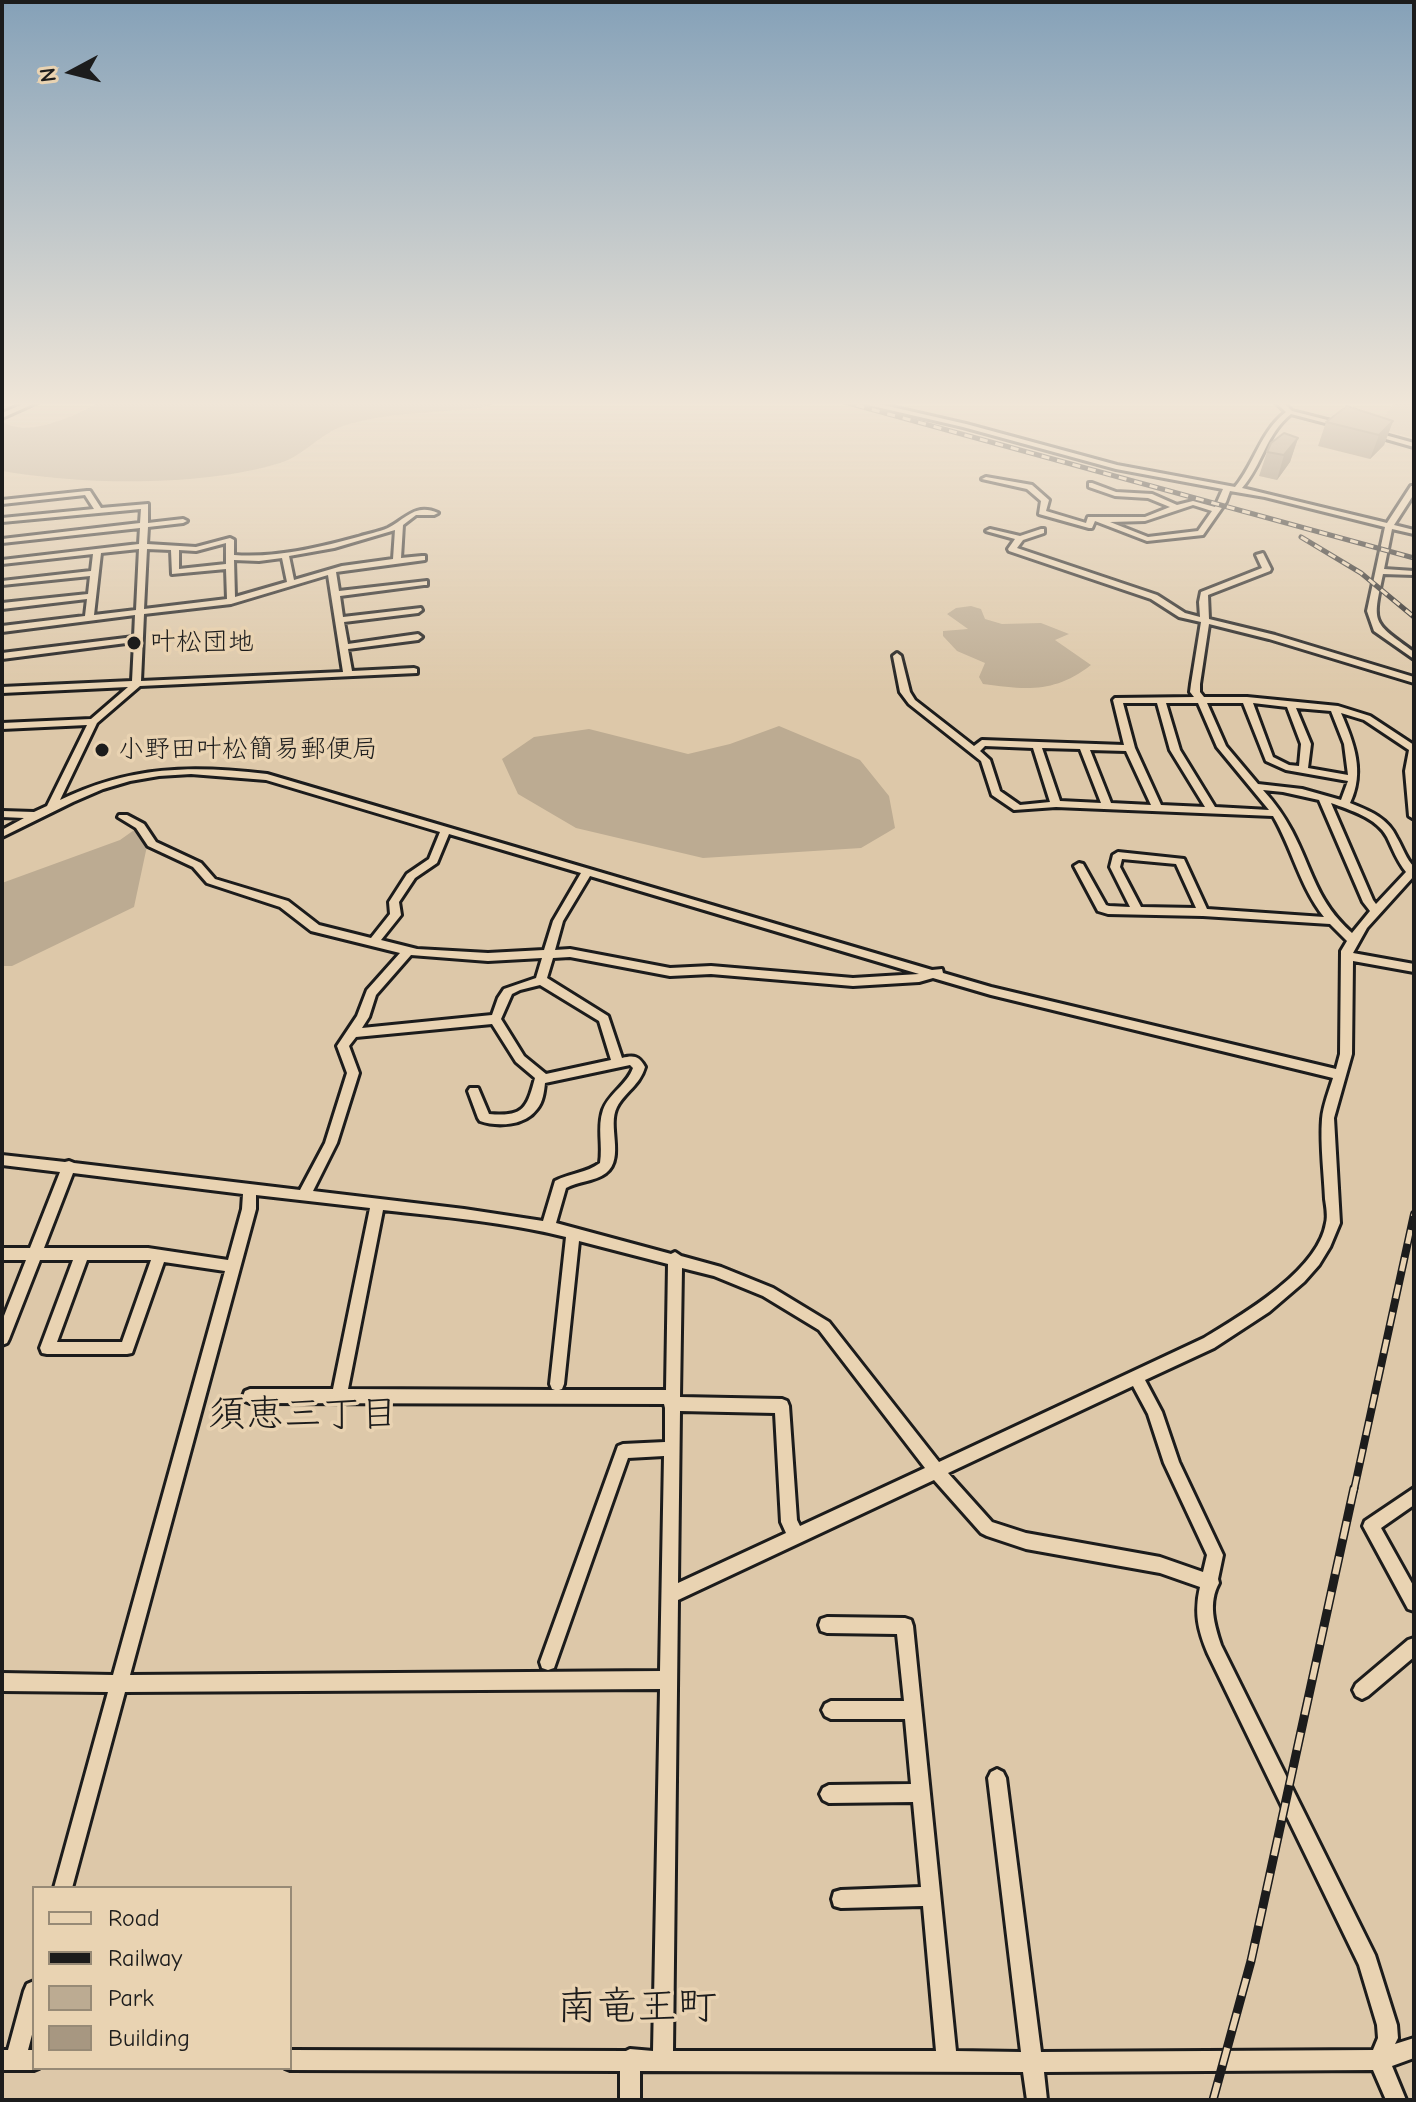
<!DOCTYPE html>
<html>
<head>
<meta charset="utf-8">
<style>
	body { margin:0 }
	#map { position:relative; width:1416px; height:2102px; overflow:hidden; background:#ddc8a9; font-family:"Comic Neue",sans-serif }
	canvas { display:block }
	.frame { position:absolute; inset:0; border:4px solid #1c1c1c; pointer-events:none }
	.legend { position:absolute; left:32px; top:1886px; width:260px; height:184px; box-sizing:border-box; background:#e9d3b2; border:2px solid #978a76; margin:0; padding:10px 14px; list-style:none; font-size:24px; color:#1c1c1c }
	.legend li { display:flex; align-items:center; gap:16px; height:40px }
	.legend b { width:40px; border:2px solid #978a76 }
	.north { position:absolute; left:32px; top:32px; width:80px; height:80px; -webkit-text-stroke:6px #e9d3b2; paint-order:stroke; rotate:263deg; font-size:22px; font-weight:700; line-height:32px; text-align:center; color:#1c1c1c }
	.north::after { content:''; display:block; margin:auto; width:28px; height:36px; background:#1c1c1c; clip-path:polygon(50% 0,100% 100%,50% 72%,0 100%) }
</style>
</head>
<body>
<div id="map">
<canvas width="1416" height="2102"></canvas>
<div class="frame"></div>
<ul class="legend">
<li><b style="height:10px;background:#e9d3b2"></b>Road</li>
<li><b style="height:10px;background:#1c1c1c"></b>Railway</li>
<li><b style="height:22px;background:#bcab92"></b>Park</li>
<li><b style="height:22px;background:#a79781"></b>Building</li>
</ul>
<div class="north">N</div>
</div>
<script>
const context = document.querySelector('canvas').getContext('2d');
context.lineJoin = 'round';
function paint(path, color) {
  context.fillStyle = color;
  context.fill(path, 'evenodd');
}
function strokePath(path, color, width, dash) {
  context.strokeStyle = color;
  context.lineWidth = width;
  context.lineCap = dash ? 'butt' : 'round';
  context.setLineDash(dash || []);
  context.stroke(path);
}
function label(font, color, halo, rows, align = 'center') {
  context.font = font + ' "Comic Neue","Klee One",sans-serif';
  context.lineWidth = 7;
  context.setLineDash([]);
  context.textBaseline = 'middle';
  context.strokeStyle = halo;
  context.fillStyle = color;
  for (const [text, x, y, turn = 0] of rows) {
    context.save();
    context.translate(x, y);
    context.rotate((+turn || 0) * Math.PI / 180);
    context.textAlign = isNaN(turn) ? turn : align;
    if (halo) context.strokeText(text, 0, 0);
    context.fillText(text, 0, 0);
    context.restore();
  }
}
const built = new Path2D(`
	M1396,401H1414V438L1375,428Z`);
const green = new Path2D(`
	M102,401H500L482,408C437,413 386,412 343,426C320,434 303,456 280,463C203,487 81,485 2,471V421C27,440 78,414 102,401Z
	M971,606L981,609L985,619L1002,624L1041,623L1069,634L1055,640L1091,665C1055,693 1027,690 983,684L979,677L985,663L957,651L943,636V631L968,629L947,614L956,608Z
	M779,726L860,760L889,796L895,828L861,848L703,858L576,828L518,794L502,759L534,737L589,729L688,754L730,744Z
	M137,828L147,846L134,907L12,966H2V883L120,840Z`);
const minor = new Path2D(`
	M30,401H40L2,418V413Z
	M851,401H866L966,424L1117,465L1235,487C1255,463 1260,432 1286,412L1274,401H1282L1292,411L1343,424V426L1341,427L1291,414C1265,435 1263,464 1242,488L1387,523L1411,486H1414V494L1394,525L1414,530V534L1392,529L1384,569L1414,571V575L1383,574C1372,625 1372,621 1414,652V659L1374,631L1367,611L1385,527L1265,497L1230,491L1226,502L1203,535L1147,541L1095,521L1092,528H1089L1039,514L1041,501L1027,489L982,479L986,477L1032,485L1049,500L1046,511L1086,523L1088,517H1145L1170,507L1148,498L1115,496L1089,487V483H1092L1116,492L1152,494L1177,505L1193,501L1215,507L1223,489L1116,469L963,427ZM1193,505L1212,511L1198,531L1148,537L1110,522L1145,521Z
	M1374,432L1414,443V447L1372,435L1370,434Z
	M87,491H90L101,508L148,504V523L183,519L187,521L183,523L148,527L147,544L196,547L230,538L234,540V555C275,558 318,548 358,537C367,534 379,532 388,528C406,519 415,503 438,513L434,515H416L403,525L401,558L422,556H425V560L336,572L339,591L427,581V585H424L340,596L343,617L421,608L422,610L418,613L344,622L348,644L418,634L422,637L418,640L348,649L352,671L414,668L417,669V673L140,686L97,723L60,800C130,766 191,765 267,774L932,970L942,969L943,973L991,987L1336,1069L1340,1054L1341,951L1347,941L1330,924L1203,916L1108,914L1098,911L1074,866L1079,863L1083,864L1106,905L1109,906L1130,907L1110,867L1113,855L1118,852L1184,859L1207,909L1324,917C1300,887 1292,848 1273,816L1056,807L1014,810L992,795L981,761L909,704L900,692L893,656L897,653L901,656L910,692L915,700L974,746L982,740L1124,745L1113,700L1115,698L1194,697L1190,692L1191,684L1201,622L1179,617L1151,599L1009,551L1008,549L1015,539L986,531L990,529L1020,536L1041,529H1044V533L1023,540L1017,548L1157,595L1185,613L1200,617L1199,602L1201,592L1262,568L1256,555L1263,553L1271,569L1270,571L1208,595L1209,619L1275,635L1414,677V683L1269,639L1209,624L1200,684V692L1204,697H1247L1338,706L1370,716L1414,745V819L1409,816L1405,771L1409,750L1364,720L1341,713C1354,743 1365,772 1350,803C1370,811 1388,818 1397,838C1403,848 1406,859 1414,867V876L1367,928L1353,953L1414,964V972L1353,961L1352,1054L1334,1118L1340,1223L1330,1247L1319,1265L1304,1282L1269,1312L1214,1348L1145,1380L1162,1412L1179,1462L1223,1555L1218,1579L1219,1583C1208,1603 1214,1624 1221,1645L1375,1955L1397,2025L1398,2038L1395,2044L1414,2038V2058L1392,2066L1406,2100H1386L1373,2070L1044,2072L1047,2100H1027L1023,2072L640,2071V2100H620V2071L290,2070L285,2068H290V2050L626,2051L630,2049L653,2051L660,1689L125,1692L72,1888H54L108,1692L2,1691V1673L113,1675L225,1271L164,1262L132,1353L127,1354H47L42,1353L40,1348L73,1260H40L9,1339L7,1343L2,1345V1321L26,1260H2V1248H30L60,1172L2,1165V1155L65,1162L69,1161L74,1163L300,1190L325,1143L347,1073L337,1046L357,1016L367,990L400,953L311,931L280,907L207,883L193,867L148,846L136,828L118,817L119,815H127L144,824L156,842L201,863L215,879L288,901L319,925L371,938L390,914L389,902L407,874L429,859L440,832L266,780L191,774L159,776L130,781L103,789L73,802L2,837V830L24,818L2,817V811L34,812L47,806L87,725L2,729V723L91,719L128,687L2,693V687L132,681L134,642L2,659V653L134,637L135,615L2,632V626L85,616L87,599L2,609V603L88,594L90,576L2,585V581L91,571L93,554L2,564V560L139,544L140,528L2,543V539L140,523L141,509L2,522V518L94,509L85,495L2,504V500ZM395,530L393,559L342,566L294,580L289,556L334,548ZM226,543V564L179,569V550L196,551ZM139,549L136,610L94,615L101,553ZM147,549L171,550L172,574L226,569L227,599L144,609ZM282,558L287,582L235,597L234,560L259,561ZM328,575L343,672L141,681L144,614L231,604ZM1123,703H1157L1170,750L1205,807L1161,805L1135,748ZM1166,703H1198L1217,747L1269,810L1215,807L1180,750ZM1207,703H1243L1266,761L1286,770L1348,781L1341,800L1302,789L1258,784L1226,746ZM1253,703L1287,707L1301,744L1299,766L1289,765L1273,757ZM1296,708L1331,711L1344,744L1348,775L1308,768L1311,744ZM985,746L1033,748L1050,802L1020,805L1000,791L990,760L980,751ZM1042,748L1080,749L1101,803L1060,801ZM1090,750L1126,751L1151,805L1111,803ZM1263,790L1283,792L1319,800L1363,902L1370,911L1352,933C1316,901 1313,871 1292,831C1284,816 1275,803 1263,790ZM1331,803C1350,810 1377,818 1387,837C1393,849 1397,861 1406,872L1376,904L1373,900ZM449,834L581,873L553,921L544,950L488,953L417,949L381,940L401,915L399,902L415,878L437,863ZM1122,859L1176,864L1196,908L1141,907L1120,867ZM590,876L919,974L853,978L711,966L670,968L570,949L555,950L563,921ZM411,955L488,961L542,958L536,978L504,989L498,998L492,1015L362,1028L369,1017L376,995ZM570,957L670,976L711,974L853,986L919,982L933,978L991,995L1333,1078C1329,1091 1323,1106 1322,1119C1320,1144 1324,1174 1325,1199C1326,1206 1328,1216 1326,1223C1318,1271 1242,1315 1204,1338L939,1462L829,1322L773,1288L721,1267L681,1256L675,1252L671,1254L556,1223L566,1188C578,1181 594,1182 606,1173C625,1158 607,1126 617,1107C625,1092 640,1085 645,1067C639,1056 634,1055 622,1058L608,1016L547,978L553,958ZM540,985L599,1021L611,1060L546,1074L524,1056L501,1019L512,994L520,990ZM492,1024L516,1062L535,1078C527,1108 524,1117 489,1114L478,1088H470L468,1091L478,1118L480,1121C497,1127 525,1126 537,1109C543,1102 544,1092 545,1083L630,1065L633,1068C627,1085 609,1093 603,1110C597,1127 603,1145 600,1163C587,1173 570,1173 555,1181L543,1221L464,1209L313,1191L337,1143L359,1073L349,1046L356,1037ZM73,1173L243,1194L242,1209L228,1260L148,1248H44ZM256,1195L370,1208L333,1389H250L245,1391L243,1396L245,1401L250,1403L664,1404L665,1408V1442L623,1444L618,1446L540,1662L542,1668L548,1670L554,1668L628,1458L664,1456L660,1671L130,1675L256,1209ZM383,1210C444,1217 507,1222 566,1237L550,1384L552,1389L555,1390L348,1389ZM579,1241L668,1264L666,1390H559L562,1389L564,1384ZM87,1260H151L122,1342H57ZM682,1268L714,1276L763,1296L819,1330L925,1468L800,1526L797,1520L789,1406L787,1401L782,1399L680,1397ZM1133,1386L1148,1414L1164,1463L1207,1555L1203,1572L1160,1557L1026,1533L992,1522L948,1473ZM680,1411L775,1413L781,1522L786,1533L678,1583ZM934,1480L981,1533L987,1536L1026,1549L1160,1573L1200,1587C1194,1613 1198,1630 1208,1654L1359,1965L1377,2025L1378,2038L1373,2050L1041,2052L1006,1778L1003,1772L997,1769L991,1772L988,1778L1021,2052L956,2051L913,1626L911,1620L905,1618L827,1617L821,1619L819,1625L821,1631L827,1633L897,1634L904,1701H831L825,1704L822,1710L825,1716L831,1719H905L911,1784L829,1785L823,1788L820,1794L823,1800L829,1803L913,1802L921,1887L841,1890L834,1892L832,1899L834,1906L841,1908L923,1906L936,2051H673L678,1600Z
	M1414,1488V1505L1381,1528L1414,1587V1611L1408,1609L1363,1526L1365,1521Z
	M1414,1638V1657L1368,1696L1362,1699L1356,1696L1353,1690L1356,1684L1408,1640Z
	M34,1981V2027L28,2050H34V2068H39L34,2070H2V2050H8L24,1991L27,1984Z`);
const railFar2 = new Path2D(`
	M841,401L1414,558
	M1301,537L1361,573L1414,617`);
const railFar1 = new Path2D(`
	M1354,1490L1414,1214`);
const rail = new Path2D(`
	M1213,2100L1251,1961L1354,1488`);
const wall = new Path2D(`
	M1393,421L1384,445L1370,459L1318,446L1326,422Z
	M1298,438L1290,462L1277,480L1259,476L1267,452Z`);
const shadedWall = new Path2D(`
	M1393,421L1384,445L1370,459L1379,435Z
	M1298,438L1290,462L1277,480L1284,455Z`);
const building = new Path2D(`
	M1347,406L1393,421L1379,435L1326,422Z
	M1284,433L1298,438L1284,455L1267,452L1271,443Z`);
const markers = [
	[134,643,8,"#1c1c1c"],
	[102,750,8,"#1c1c1c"]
];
const farPoinames = [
	["叶松団地",150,643],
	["小野田叶松簡易郵便局",118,750]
];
const nearNeighbourhoodnames = [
	["須恵三丁目",303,1415]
];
const nearQuarternames = [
	["南竜王町",637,2008]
];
paint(built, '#cdb99d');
paint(green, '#bcab92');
strokePath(minor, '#1c1c1c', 6);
paint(minor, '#e9d3b2');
strokePath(railFar2, '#1c1c1c', 5);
strokePath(railFar1, '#1c1c1c', 8);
strokePath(rail, '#1c1c1c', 9);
strokePath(railFar2, '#e9d3b2', 3, [8]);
strokePath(railFar1, '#e9d3b2', 5, [14]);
strokePath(rail, '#e9d3b2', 6, [18]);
paint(wall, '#90826f');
paint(shadedWall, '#756a5a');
paint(building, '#a79781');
strokePath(building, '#756a5a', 2);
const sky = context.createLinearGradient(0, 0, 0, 696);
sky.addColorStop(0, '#85a1b8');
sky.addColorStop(0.58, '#f0e6d8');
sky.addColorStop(1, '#f0e6d800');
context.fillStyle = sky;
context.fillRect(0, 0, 1416, 696);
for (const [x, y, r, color] of markers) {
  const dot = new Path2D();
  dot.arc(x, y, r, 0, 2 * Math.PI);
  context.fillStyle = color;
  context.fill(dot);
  strokePath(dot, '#e9d3b2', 3);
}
label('26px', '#1c1c1c', '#e9d3b2', farPoinames, 'left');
label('38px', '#1c1c1c', '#e9d3b2', nearNeighbourhoodnames);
label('40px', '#1c1c1c', '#e9d3b2', nearQuarternames);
</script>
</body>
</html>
